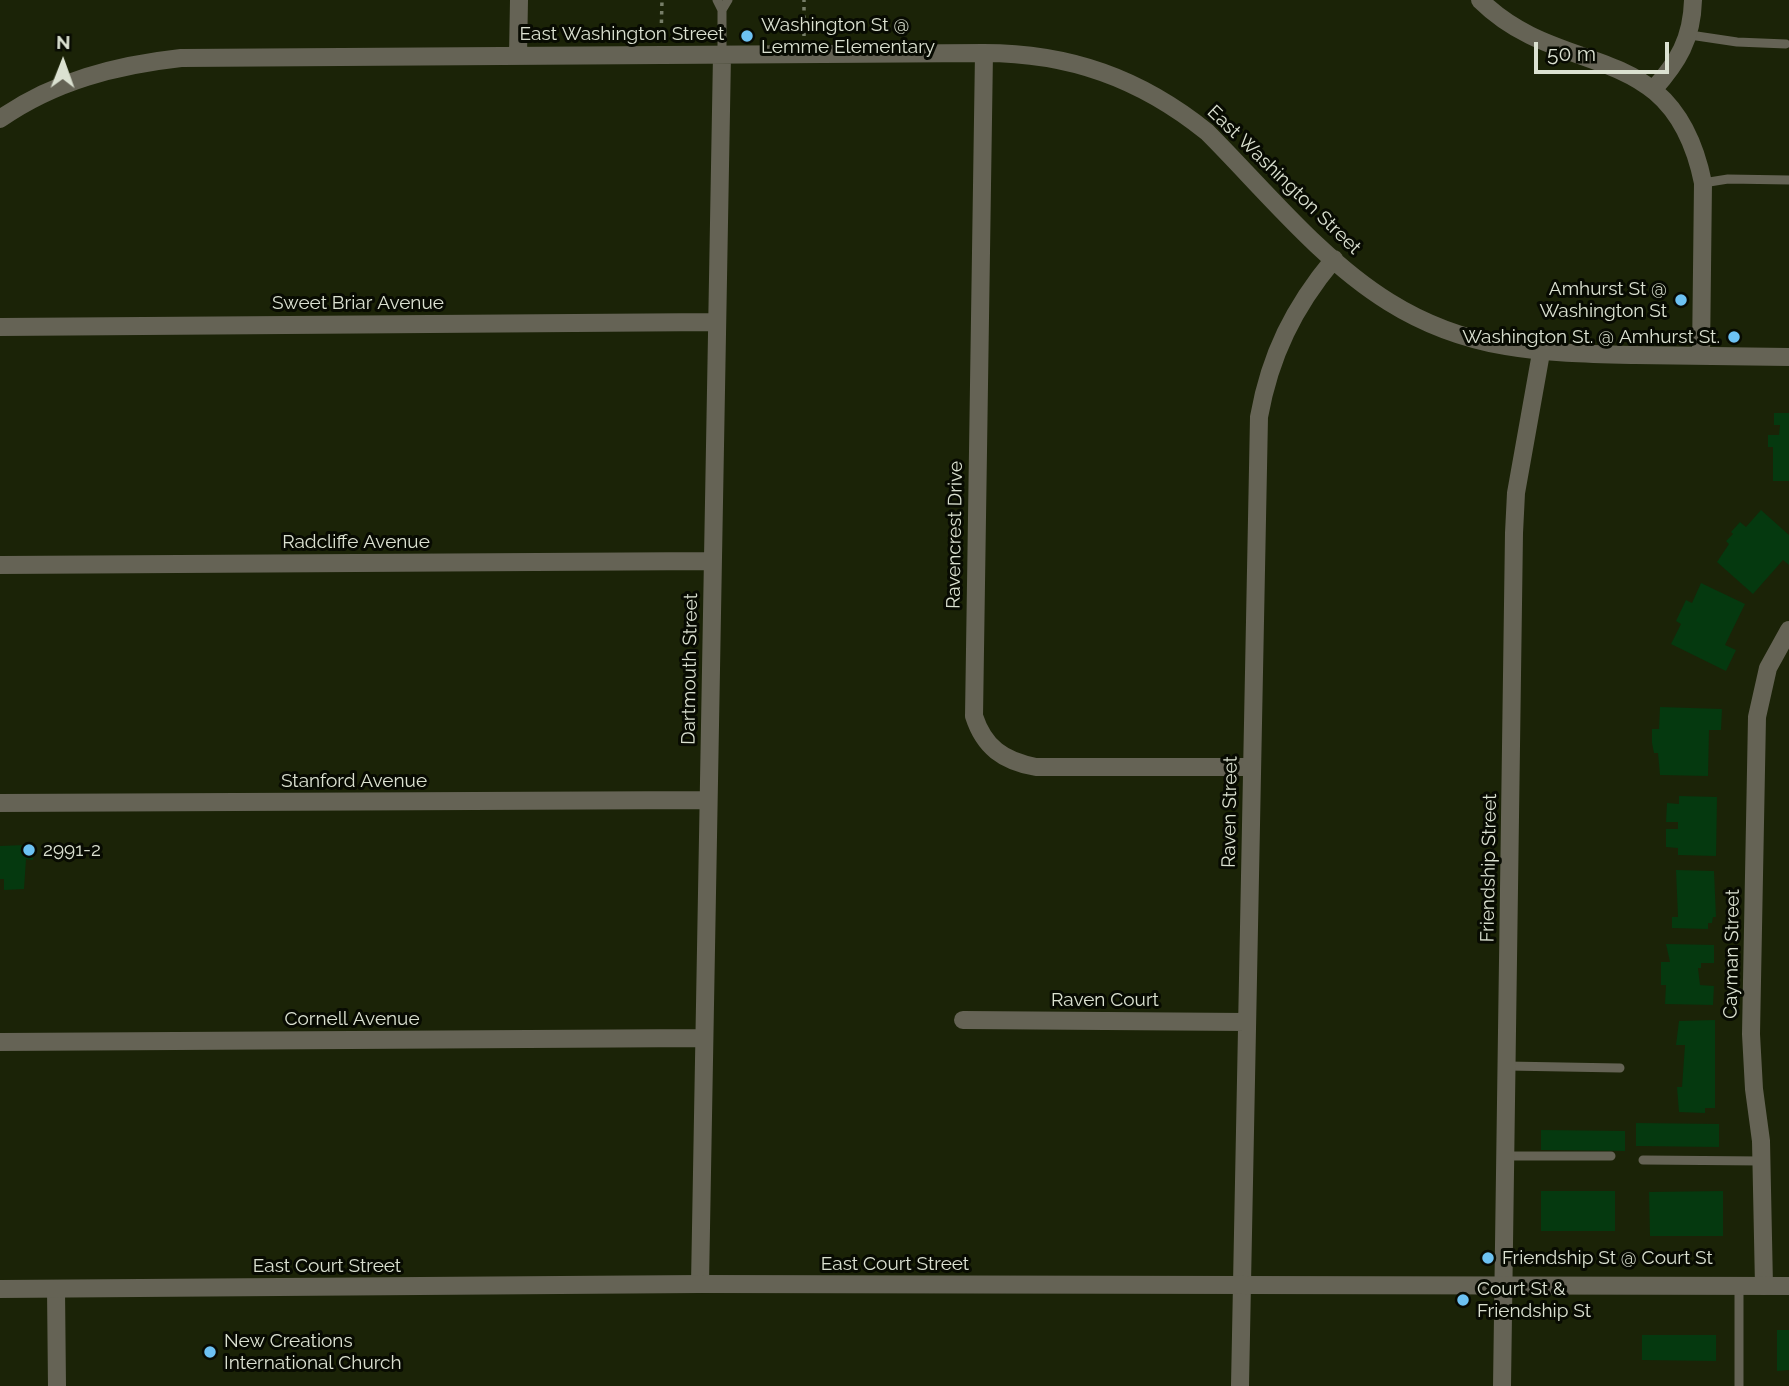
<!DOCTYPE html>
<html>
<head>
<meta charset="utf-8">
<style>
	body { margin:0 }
	#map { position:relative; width:1789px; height:1386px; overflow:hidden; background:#1b2307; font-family:Raleway,sans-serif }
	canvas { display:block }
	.north { position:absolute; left:28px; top:28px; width:70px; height:70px; -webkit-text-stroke:5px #080b02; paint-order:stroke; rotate:1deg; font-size:19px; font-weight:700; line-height:28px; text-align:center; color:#dbe1d1 }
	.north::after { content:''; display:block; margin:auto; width:24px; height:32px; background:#dbe1d1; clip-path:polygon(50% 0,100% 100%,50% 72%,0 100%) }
	.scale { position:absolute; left:1534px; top:42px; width:135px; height:32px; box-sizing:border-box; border:4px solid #dbe1d1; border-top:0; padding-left:9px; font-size:21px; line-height:24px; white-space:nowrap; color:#dbe1d1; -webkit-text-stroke:5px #080b02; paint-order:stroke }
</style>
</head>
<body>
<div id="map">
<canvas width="1789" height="1386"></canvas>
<div class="north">N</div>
<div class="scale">50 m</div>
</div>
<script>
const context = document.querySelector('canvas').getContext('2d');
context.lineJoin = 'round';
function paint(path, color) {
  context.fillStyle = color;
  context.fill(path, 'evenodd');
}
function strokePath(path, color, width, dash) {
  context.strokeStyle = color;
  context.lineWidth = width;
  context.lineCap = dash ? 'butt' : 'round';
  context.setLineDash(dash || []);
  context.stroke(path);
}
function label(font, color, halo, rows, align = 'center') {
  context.font = font + ' Raleway,sans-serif';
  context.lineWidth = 6;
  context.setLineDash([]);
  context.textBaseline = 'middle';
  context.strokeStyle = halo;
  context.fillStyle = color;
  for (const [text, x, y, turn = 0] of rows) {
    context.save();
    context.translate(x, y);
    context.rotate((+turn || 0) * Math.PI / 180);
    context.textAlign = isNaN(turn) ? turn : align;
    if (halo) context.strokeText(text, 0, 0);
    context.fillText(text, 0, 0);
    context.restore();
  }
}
const building = new Path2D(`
	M1774,413H1789V481H1773V447H1768V435H1779L1780,425H1774Z
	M1761,510L1789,535V565L1783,560L1753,594L1717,562L1729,544L1726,541L1733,534L1731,532L1740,522L1746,527Z
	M1701,583L1745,604L1725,645L1736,650L1726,671L1671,644L1681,624L1676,621L1686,600L1692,603Z
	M1660,707L1722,709L1721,730H1709L1708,776L1660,775L1658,753H1654L1652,743V729H1659Z
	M1679,796L1717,797L1716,856L1678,855V848L1666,847V829H1678V822H1666L1667,803L1679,804Z
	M25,845L33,847V860L26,859L24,889L4,890V879H0V846Z
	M1676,870L1714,871L1716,917H1713L1712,923H1708V929L1672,928V917H1678Z
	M1666,944L1714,945V963H1701V968H1698L1700,985L1714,986L1713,1005L1665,1004L1666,985H1661V962H1670Z
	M1715,1020V1108H1705V1113L1679,1112L1677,1087H1682L1685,1045H1676L1679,1021Z
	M1636,1123L1719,1124V1147L1636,1146Z
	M1541,1130L1625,1131V1151L1541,1150Z
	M1541,1191H1615V1231H1541Z
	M1723,1191V1236H1650L1649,1192Z
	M1777,1330H1789V1370L1777,1371Z
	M1642,1335H1716V1361L1642,1360Z`);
const path = new Path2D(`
	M804,36V0
	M661,40L662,0`);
const service = new Path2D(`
	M717,0L722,10L728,0
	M722,10V55
	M1690,35L1737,42L1786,44
	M1703,183L1728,179L1789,180
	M1507,1066L1620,1068
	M1506,1156H1611
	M1643,1160L1762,1161
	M1739,1386V1285`);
const minor = new Path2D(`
	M1480,0C1563,82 1673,35 1703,183L1701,356
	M984,53L974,716C984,747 1003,761 1036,767H1251
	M518,56L519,0
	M1653,90C1678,62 1692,39 1693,0
	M0,119C54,81 117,65 181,58L984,53C1069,53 1140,78 1207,132C1263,188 1321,260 1389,302C1469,352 1544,353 1635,355C1686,356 1738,356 1789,357
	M0,327L717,322
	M0,565L713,561
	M0,803L708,800
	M963,1020L1247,1022
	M0,1042L704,1038
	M700,1284L722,55
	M1764,1286L1761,1141L1754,1089L1751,1034L1757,717L1768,668L1789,630
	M56,1289L57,1386
	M1240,1386L1259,417C1270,355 1294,307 1334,259
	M1502,1386L1514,533L1516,493L1541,353`);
const tertiary = new Path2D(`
	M0,1289L700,1284L1789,1286`);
const markers = [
	[747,36,7,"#6dc2f3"],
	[1681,300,7,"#6dc2f3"],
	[1734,337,7,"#6dc2f3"],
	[29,850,7,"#6dc2f3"],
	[1488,1258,7,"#6dc2f3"],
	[1463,1300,7,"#6dc2f3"],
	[210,1352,7,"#6dc2f3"]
];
const poiNames = [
	["Washington St @",761,25],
	["Lemme Elementary",761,47],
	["Amhurst St @",1667,289,"right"],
	["Washington St",1667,311,"right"],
	["Washington St. @ Amhurst St.",1720,337,"right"],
	["2991-2",43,850],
	["Friendship St @ Court St",1502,1258],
	["Court St &",1477,1289],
	["Friendship St",1477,1311],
	["New Creations",224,1341],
	["International Church",224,1363]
];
const streetNames = [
	["East Washington Street",622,34],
	["East Washington Street",1284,180,44],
	["Sweet Briar Avenue",358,303],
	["Ravencrest Drive",955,535,-89],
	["Radcliffe Avenue",356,542],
	["Dartmouth Street",690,669,-89],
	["Stanford Avenue",354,781],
	["Raven Street",1230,812,-89],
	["Friendship Street",1489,868,-89],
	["Cayman Street",1732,954,-89],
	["Raven Court",1105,1000],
	["Cornell Avenue",352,1019],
	["East Court Street",895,1264],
	["East Court Street",327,1266]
];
paint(building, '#05390f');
strokePath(path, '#777e68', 3.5, [3.5, 5]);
strokePath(service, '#656355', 9);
strokePath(minor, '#656355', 18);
strokePath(tertiary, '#656355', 18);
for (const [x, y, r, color] of markers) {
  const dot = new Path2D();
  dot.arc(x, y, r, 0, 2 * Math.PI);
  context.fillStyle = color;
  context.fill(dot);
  strokePath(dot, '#080b02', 2.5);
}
label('19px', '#dbe1d1', '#080b02', poiNames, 'left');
label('19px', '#dbe1d1', '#080b02', streetNames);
</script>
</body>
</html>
